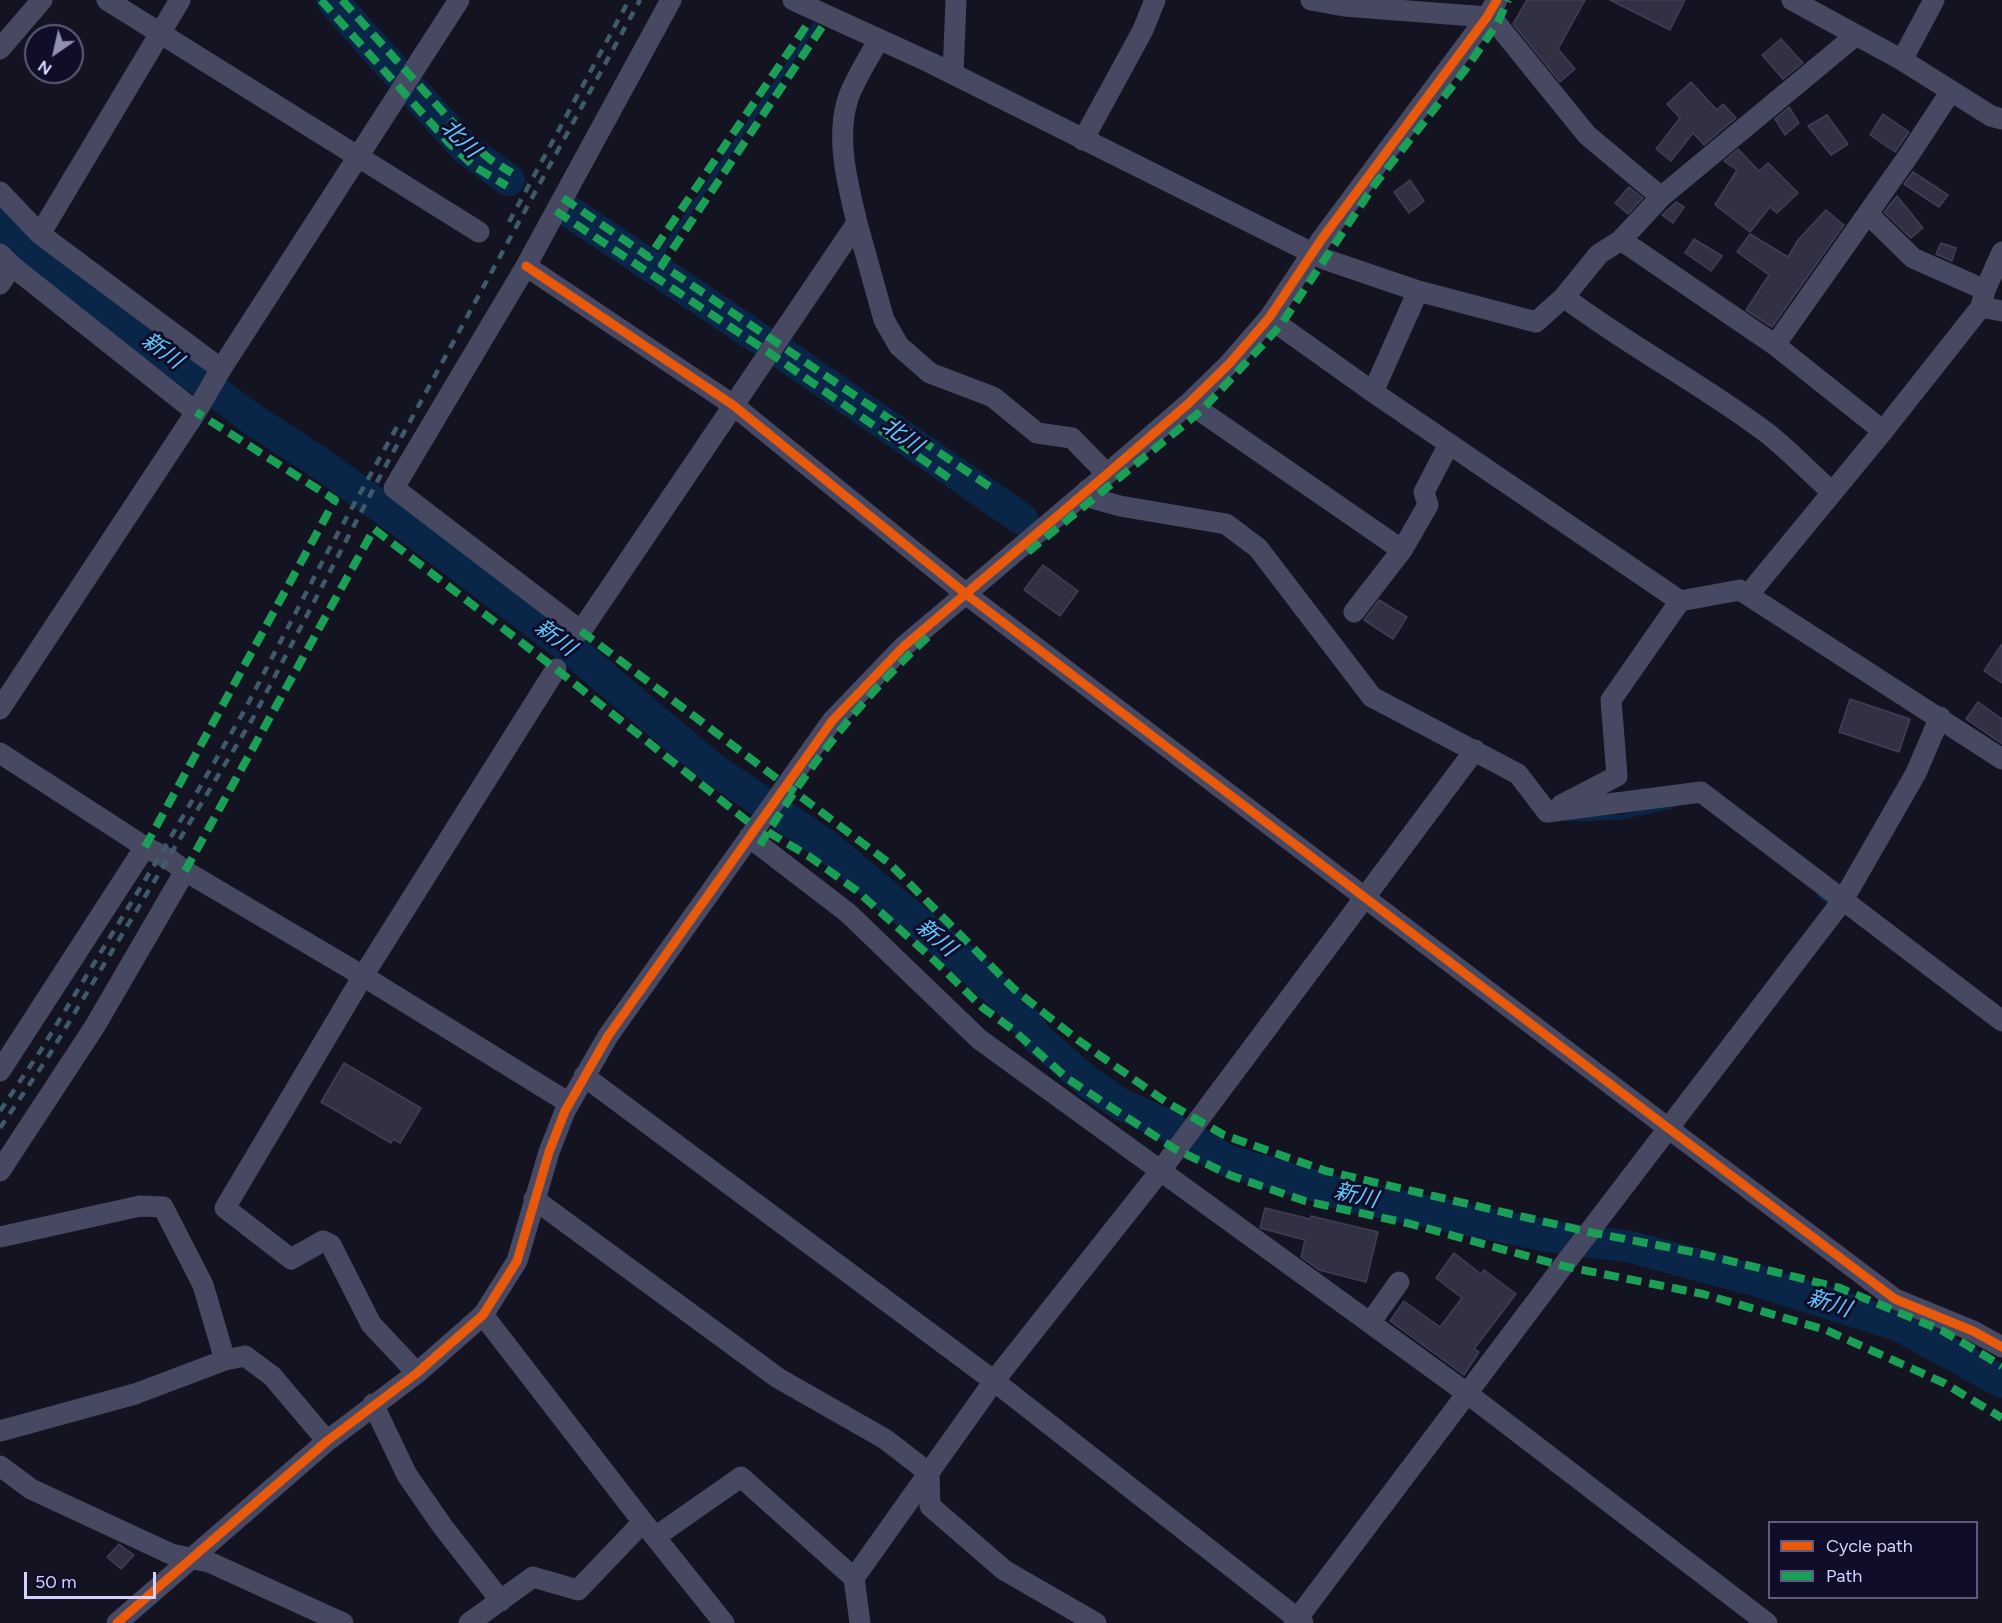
<!DOCTYPE html>
<html>
<head>
<meta charset="utf-8">
<style>
	body { margin:0 }
	#map { position:relative; width:2002px; height:1623px; overflow:hidden; background:#141321; font-family:Figtree,sans-serif }
	canvas { display:block }
	.legend { position:absolute; left:1768px; top:1521px; width:210px; height:78px; box-sizing:border-box; background:#0f0d27; border:2px solid #5e5c7d; margin:0; padding:8px 10px; list-style:none; font-size:18px; color:#d4d3ff }
	.legend li { display:flex; align-items:center; gap:12px; height:30px }
	.legend b { width:30px; border:2px solid #5e5c7d }
	.north { position:absolute; left:24px; top:24px; width:60px; height:60px; box-sizing:border-box; background:#0f0d27; border:2px solid #5e5c7d; border-radius:50%; rotate:214deg; font-size:16px; font-weight:700; line-height:24px; text-align:center; color:#d4d3ff }
	.north::after { content:''; display:block; margin:auto; width:21px; height:27px; background:#9190b1; clip-path:polygon(50% 0,100% 100%,50% 72%,0 100%) }
	.scale { position:absolute; left:24px; top:1572px; width:132px; height:27px; box-sizing:border-box; border:3px solid #d4d3ff; border-top:0; padding-left:8px; font-size:18px; line-height:21px; white-space:nowrap; color:#d4d3ff; -webkit-text-stroke:4px #0f0d27; paint-order:stroke }
</style>
</head>
<body>
<div id="map">
<canvas width="2002" height="1623"></canvas>
<ul class="legend">
<li><b style="height:8px;background:#e8590c"></b>Cycle path</li>
<li><b style="height:8px;background:#1a9f57"></b>Path</li>
</ul>
<div class="north">N</div>
<div class="scale">50 m</div>
</div>
<script>
const context = document.querySelector('canvas').getContext('2d');
context.lineJoin = 'round';
function strokePath(path, color, width, dash) {
  context.strokeStyle = color;
  context.lineWidth = width;
  context.lineCap = dash ? 'butt' : 'round';
  context.setLineDash(dash || []);
  context.stroke(path);
}
function paint(path, color) {
  context.fillStyle = color;
  context.fill(path, 'evenodd');
}
function label(font, color, halo, rows, align = 'center') {
  context.font = font + ' Figtree,"Noto Sans JP",sans-serif';
  context.lineWidth = 6;
  context.setLineDash([]);
  context.textBaseline = 'middle';
  context.strokeStyle = halo;
  context.fillStyle = color;
  for (const [text, x, y, turn = 0] of rows) {
    context.save();
    context.translate(x, y);
    context.rotate((+turn || 0) * Math.PI / 180);
    context.textAlign = isNaN(turn) ? turn : align;
    if (halo) context.strokeText(text, 0, 0);
    context.fillText(text, 0, 0);
    context.restore();
  }
}
const stream = new Path2D(`
	M652,267L815,25
	M1568,819L1622,817L1672,806
	M1819,895L1828,902`);
const river = new Path2D(`
	M332,0L397,73
	M416,94L466,149L509,180
	M570,212L760,339
	M0,221L28,249L145,339L252,419L324,466L403,523L578,655L712,768L826,845L964,961L1017,1010L1037,1038L1088,1082L1120,1104L1162,1123L1228,1161L1351,1196L1548,1236L1631,1247L1758,1281L1900,1326L2002,1382
	M782,353L1022,519`);
const building = new Path2D(`
	M1527,0H1585L1558,49L1575,69L1560,82L1513,24Z
	M1610,0H1685L1670,30Z
	M1781,39L1803,63L1783,79L1762,55Z
	M1691,82L1717,110L1723,104L1736,118L1704,145L1693,133L1671,161L1656,149L1680,118L1667,104Z
	M1789,107L1799,123L1785,135L1775,119Z
	M1883,114L1909,132L1895,152L1870,135Z
	M1827,115L1848,144L1831,155L1808,126Z
	M1738,149L1759,171L1768,163L1798,193L1777,213L1770,207L1750,232L1715,205L1737,170L1724,161Z
	M1913,172L1948,195L1939,207L1904,184Z
	M1410,180L1424,201L1409,213L1394,192Z
	M1629,187L1643,198L1628,214L1615,203Z
	M1897,196L1923,228L1911,238L1884,212Z
	M1676,202L1684,207L1673,223L1662,215Z
	M1826,210L1844,225L1772,327L1746,310L1769,275L1737,252L1750,234L1788,257L1798,240Z
	M1694,239L1722,256L1711,271L1685,253Z
	M1941,243L1956,248L1952,261L1936,254Z
	M1043,565L1078,591L1060,616L1024,590Z
	M1379,600L1407,617L1393,639L1364,620Z
	M2002,644V683L1984,671Z
	M1850,699L1910,719L1899,752L1839,732Z
	M1978,702L2002,719V744L1966,719Z
	M344,1063L421,1108L400,1143L393,1139L391,1143L321,1102Z
	M1265,1208L1310,1219L1311,1216L1378,1232L1366,1282L1319,1270L1301,1257L1305,1240L1260,1228Z
	M1454,1253L1481,1274L1484,1270L1516,1294L1474,1349L1479,1352L1464,1375L1390,1321L1404,1301L1440,1327L1462,1298L1436,1278Z
	M119,1544L134,1555L121,1569L107,1557Z`);
const minor = new Path2D(`
	M107,0L479,232
	M671,0L526,266L394,488L581,631L857,223C848,185 836,141 847,102C851,85 870,56 879,39
	M793,0L929,62L1324,259L1418,291L1536,322L1564,297L1599,254L1621,240L1661,197L1855,36
	M1311,0L1344,6L1487,17L1497,24L1587,135L1661,197
	M1792,0L1902,60L1991,116L2002,119
	M0,49L42,0
	M1902,60L1934,0
	M953,74L956,0
	M1083,140L1143,30L1155,0
	M0,192L40,234L221,369
	M1868,214L1913,258L1985,290
	M857,223L884,320L899,346L930,373L993,397L1037,433L1072,438L1107,474
	M40,234L180,0
	M1621,240L1775,345L1883,431
	M0,254L12,266L196,412
	M526,266L733,405L971,598L1668,1128L1895,1299L1973,1331L2002,1347
	M0,284L12,266
	M1564,297C1629,346 1702,384 1767,433C1790,451 1810,473 1832,492
	M1981,307L2002,311
	M1269,318L1373,392L1680,601L1740,590L2002,759
	M1775,345L1909,155L1951,91
	M1373,392L1418,291
	M1189,403L1402,550
	M1087,490L1095,499L1120,506L1226,524L1258,548L1372,697L1518,774L1547,812L1701,792L2002,1021
	M1748,595L1883,431L1981,307L1985,290L2002,252
	M1354,612L1402,550L1428,505L1424,492L1449,444
	M0,709L196,412L221,369L459,0
	M0,753L145,847L169,859L185,871L363,976L569,1103
	M1561,805L1617,776L1611,700L1680,601
	M749,837L848,913L979,1039L1468,1394L1767,1623
	M0,1071L145,847
	M584,1076L994,1381L1303,1623
	M0,1171L95,1026L185,871
	M534,1199L778,1378L885,1439L929,1473L930,1506L1004,1570L1096,1623
	M0,1237L140,1206L163,1207L203,1285L225,1360
	M483,1315L643,1522L724,1623
	M1370,1323L1399,1282
	M417,1373L371,1324L331,1245L323,1241L291,1259L225,1208L363,976L556,669
	M373,1404L407,1475L443,1527L501,1601
	M0,1431L135,1394L225,1360L245,1356L272,1376L327,1441
	M0,1466L31,1489L171,1554L209,1562L343,1623
	M655,1537L741,1477L854,1578L860,1623
	M854,1578L994,1381L1161,1170L1475,750
	M117,1623L327,1441L417,1373L483,1315L517,1261L549,1152L565,1111L608,1036L832,721L903,647L1107,474L1189,403L1229,364L1269,318L1321,240L1487,17L1497,0
	M469,1623L533,1577L578,1590L643,1522
	M1294,1623L1563,1266L1843,900L1916,773L1940,717`);
const rail = new Path2D(`
	M509,222L629,0
	M0,1111L41,1050L161,854L243,713L328,551L398,425
	M0,1128L48,1057L253,718L378,480L640,0`);
const quiet = new Path2D(`
	M321,0L449,143L475,167L507,186
	M342,0L472,144L491,160L512,173
	M822,27L662,265L993,489
	M563,198L649,257L809,22
	M556,211L777,358L949,478
	M1028,552L1201,411L1280,326L1375,184L1465,70L1497,24L1508,0
	M581,631L889,863L1014,989L1078,1040L1166,1102L1224,1135L1326,1171L1589,1232L1698,1253L1840,1288L1943,1331L2002,1366
	M768,832L810,857L856,890L935,961L983,1008L1012,1029L1068,1079L1175,1149L1232,1176L1305,1201L1411,1224L1563,1266L1703,1294L1826,1330L1944,1383L2002,1418
	M760,845C806,769 863,696 929,636
	M145,847L335,500L196,412
	M185,871L374,529L556,669L756,828`);
const cycleway = new Path2D(`
	M526,266L733,405L971,598L1668,1128L1895,1299L1973,1331L2002,1347
	M117,1623L327,1441L417,1373L483,1315L517,1261L549,1152L565,1111L608,1036L832,721L903,647L1107,474L1189,403L1229,364L1269,318L1321,240L1487,17L1497,0`);
const waterNames = [
	["北川",460,139,44],
	["新川",162,351,36],
	["北川",902,436,35],
	["新川",555,638,37],
	["新川",936,938,40],
	["新川",1356,1196,13],
	["新川",1829,1304,18]
];
strokePath(stream, '#092648', 5);
strokePath(river, '#092648', 32);
paint(building, '#323144');
strokePath(building, '#3f3e56', 1.5);
strokePath(minor, '#474962', 21);
strokePath(rail, '#3f5a6a', 4.5, [9, 8]);
strokePath(quiet, '#1a9f57', 8, [15, 8]);
strokePath(cycleway, '#e8590c', 9);
label('italic 22px', '#61c8ff', '#0f0d27', waterNames);
</script>
</body>
</html>
